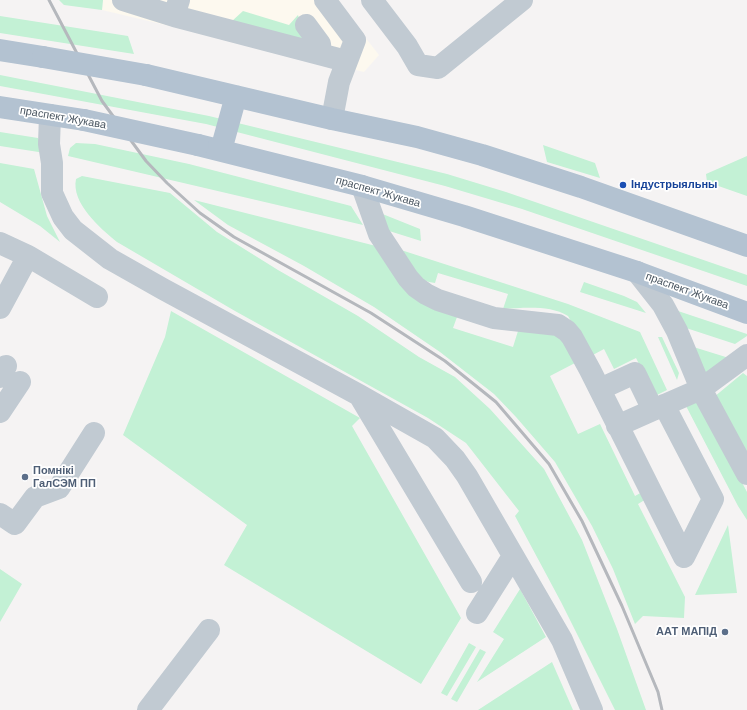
<!DOCTYPE html>
<html>
<head>
<meta charset="utf-8">
<style>
	body { margin:0 }
	canvas { display:block; background:#f5f3f3 }
</style>
</head>
<body>
<canvas width="747" height="710"></canvas>
<script>
const context = document.querySelector('canvas').getContext('2d');
context.lineJoin = 'round';
function paint(path, color) {
  context.fillStyle = color;
  context.fill(path, 'evenodd');
}
function strokePath(path, color, width, dash) {
  context.strokeStyle = color;
  context.lineWidth = width;
  context.lineCap = dash ? 'butt' : 'round';
  context.setLineDash(dash || []);
  context.stroke(path);
}
function label(font, color, halo, rows, align = 'center') {
  context.font = font + ' Arial,sans-serif';
  context.lineWidth = 3.5;
  context.setLineDash([]);
  context.textBaseline = 'middle';
  context.strokeStyle = halo;
  context.fillStyle = color;
  for (const [text, x, y, turn = 0] of rows) {
    context.save();
    context.translate(x, y);
    context.rotate((+turn || 0) * Math.PI / 180);
    context.textAlign = isNaN(turn) ? turn : align;
    if (halo) context.strokeText(text, 0, 0);
    context.fillText(text, 0, 0);
    context.restore();
  }
}
const commercial = new Path2D(`
	M103,0H336L379,55L364,72L102,10Z`);
const green = new Path2D(`
	M59,0H103L102,10L64,5Z
	M243,11L289,25L298,15L304,34L303,42L231,22Z
	M0,16L128,36L134,54L0,33Z
	M0,75L209,116L447,174L506,192L747,275V286L522,209L445,186L206,124L0,86Z
	M0,132L38,138L45,153L0,146Z
	M76,143L95,144L189,164L351,206L363,225L68,156L70,148Z
	M543,145L595,163L600,178L547,162Z
	M747,156V196L707,182L706,174Z
	M0,163L34,169L47,216L60,242L40,226L0,202Z
	M82,176L170,193L217,232L278,270L358,316L419,357L455,377L490,409L544,469L582,540L617,629L646,710H615L561,602L515,516L519,511L466,443L428,418L235,311L117,242C100,228 71,203 76,179Z
	M194,200L376,246L457,317L453,328L513,347L518,331L553,327L574,357L575,363L550,376L578,434L600,424L635,496L644,491L648,498L638,504L685,597L684,618L643,616L635,624L613,569L592,526L555,462L516,417L494,394L440,352L374,307L304,266L228,225Z
	M380,213L420,229L421,241L386,230Z
	M401,250L568,304L640,332L667,390L655,396L636,358L614,369L604,349L591,356L568,316C550,305 524,308 503,309L508,294L438,273L435,283L429,282L419,278Z
	M584,282L624,296L637,302L646,313L580,292Z
	M672,309L747,334V336L735,344L680,326Z
	M171,311L360,418L352,426L461,618L421,684L224,565L247,525L123,435L165,337Z
	M658,337H662L679,373L677,380Z
	M687,345L729,358L705,378Z
	M743,373L747,376V454L714,397Z
	M698,400L747,492V520L738,506L686,406Z
	M728,525L737,593L695,595Z
	M0,569L22,584L0,622Z
	M520,589L546,637L477,682L504,639L493,632Z
	M469,643L476,647L447,696L441,693Z
	M480,649L486,652L457,702L451,699Z
	M552,662L573,710H478Z`);
const minor = new Path2D(`
	M123,0L174,16
	M179,0L174,16L346,61
	M325,0L355,40L339,82L332,119
	M372,0L407,46L418,65L438,68L522,0
	M306,25L320,44L321,54
	M50,115L49,144L52,163V193L63,217L73,230L110,259L163,289L359,395L435,438L455,459L467,476L562,640L592,710
	M362,186L379,234L408,278L416,287L426,294L438,300L494,318L558,325L567,331L572,337L590,370L684,557L713,499L664,405
	M0,243L28,256L0,308
	M28,256L97,297
	M637,272L663,305L677,331L701,389L747,474
	M0,377L6,366
	M600,389L635,373L653,410L617,426
	M361,398L471,582
	M653,410L701,389L747,355
	M0,412L20,382
	M0,514L15,524L35,497L59,488L94,433
	M477,613L513,556
	M148,710L209,630`);
const major = new Path2D(`
	M0,50L43,57
	M146,75L332,119L417,137L482,155L581,187L747,246
	M0,107L84,120
	M198,145L362,186L464,216L637,272L747,313
	M221,150L236,96`);
const rail = new Path2D(`
	M49,0L102,101L146,161L167,183L200,213L234,237L371,313L445,361L496,402L549,464L582,521L622,606L658,692L662,710`);
const majorBridge = new Path2D(`
	M43,57L146,75
	M84,120L198,145`);
const markers = [
	[623,185,4,"#1a4fb4"],
	[25,477,4,"#5c6f8a"],
	[725,632,4,"#5c6f8a"]
];
const streetNames = [
	["праспект Жукава",63,118,10],
	["праспект Жукава",378,192,16],
	["праспект Жукава",687,291,20]
];
const transitNames = [
	["Індустрыяльны",631,185]
];
const serviceNames = [
	["Помнікі",33,471],
	["ГалСЭМ ПП",33,484],
	["ААТ МАПІД",717,632,"right"]
];
paint(commercial, '#fdf9ef');
paint(green, '#c3f1d5');
strokePath(minor, '#c1cad2', 22);
strokePath(major, '#b3c2d1', 22);
strokePath(rail, '#b5b8bd', 3);
strokePath(majorBridge, '#b3c2d1', 22);
for (const [x, y, r, color] of markers) {
  const dot = new Path2D();
  dot.arc(x, y, r, 0, 2 * Math.PI);
  context.fillStyle = color;
  context.fill(dot);
  strokePath(dot, '#fff', 1.5);
}
label('11px', '#4a5661', '#fff', streetNames);
label('bold 11px', '#164399', '#fff', transitNames, 'left');
label('bold 11px', '#4e5e75', '#fff', serviceNames, 'left');
</script>
</body>
</html>
